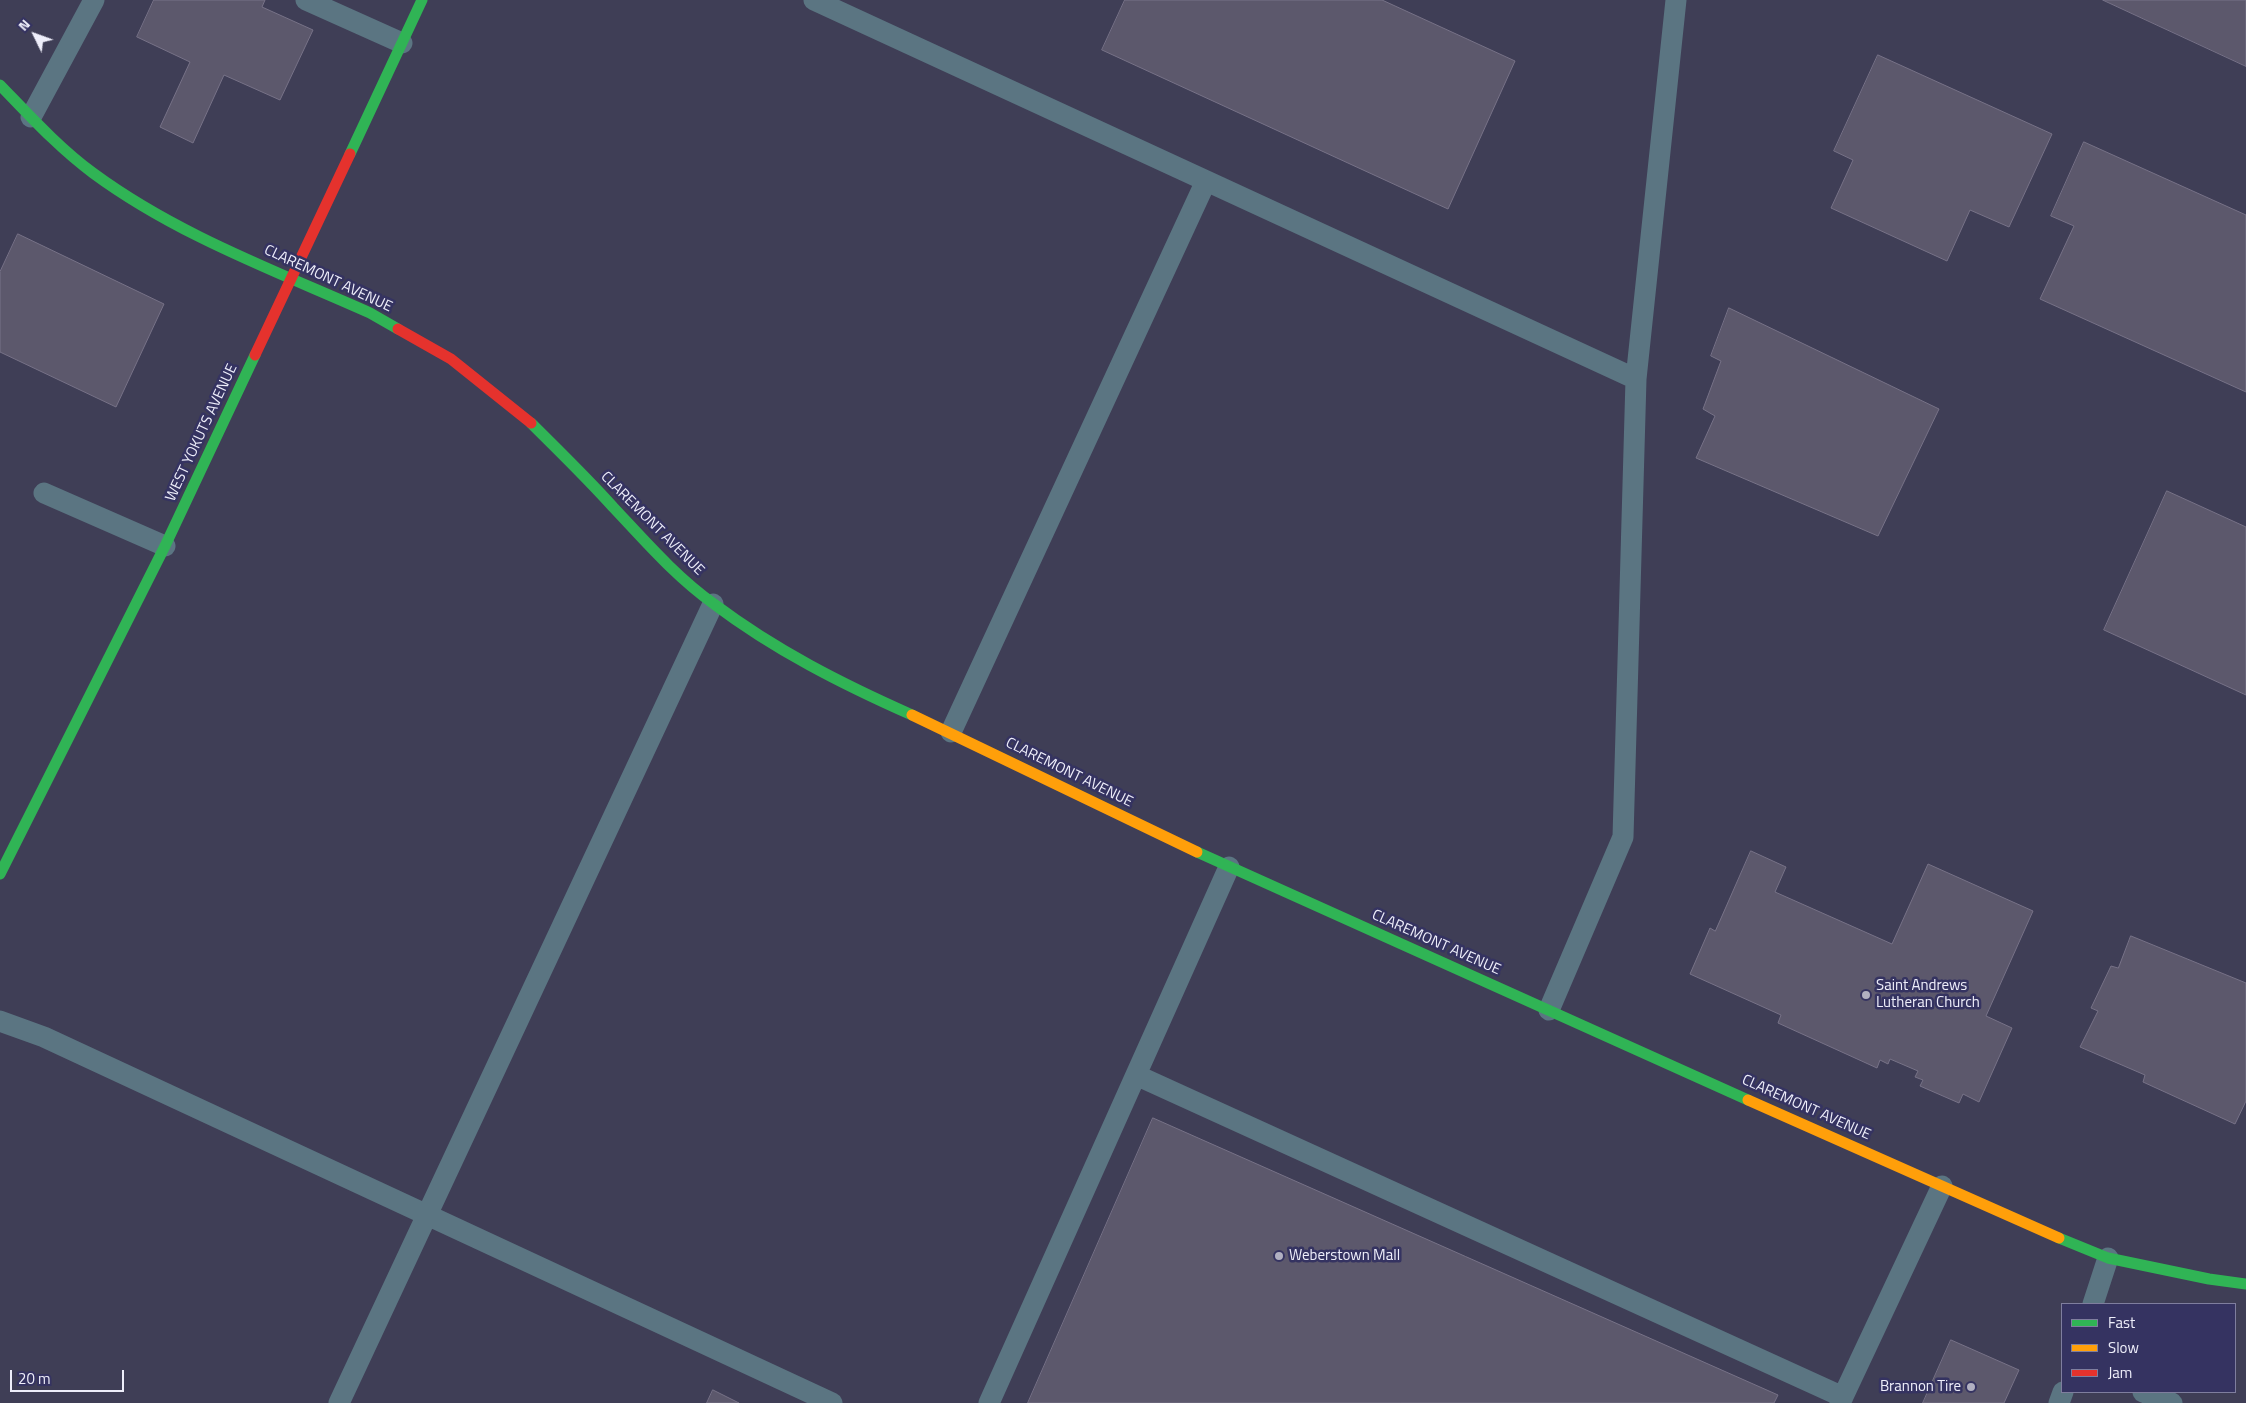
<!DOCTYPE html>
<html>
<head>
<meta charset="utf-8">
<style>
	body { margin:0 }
	#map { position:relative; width:2246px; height:1403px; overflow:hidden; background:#3f3e56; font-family:"Titillium Web",sans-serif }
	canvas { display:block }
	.legend { position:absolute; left:2061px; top:1303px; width:175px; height:90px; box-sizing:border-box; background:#353361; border:1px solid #7f7e9e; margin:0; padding:6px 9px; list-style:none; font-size:15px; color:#eeeefa }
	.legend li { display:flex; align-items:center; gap:10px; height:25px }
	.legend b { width:25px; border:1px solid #7f7e9e }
	.north { position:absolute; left:10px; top:10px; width:50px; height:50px; -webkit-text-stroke:4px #353361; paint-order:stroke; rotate:312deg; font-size:14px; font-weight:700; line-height:20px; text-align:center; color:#eeeefa }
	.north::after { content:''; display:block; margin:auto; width:18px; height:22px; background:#eeeefa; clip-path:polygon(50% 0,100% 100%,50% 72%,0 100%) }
	.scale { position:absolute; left:10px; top:1370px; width:114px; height:22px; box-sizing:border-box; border:2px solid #eeeefa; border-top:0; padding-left:6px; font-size:15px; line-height:18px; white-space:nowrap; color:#eeeefa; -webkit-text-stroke:4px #353361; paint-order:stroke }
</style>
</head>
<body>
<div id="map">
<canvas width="2246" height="1403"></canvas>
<ul class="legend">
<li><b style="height:6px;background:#30b455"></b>Fast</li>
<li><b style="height:6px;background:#ff9f0a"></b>Slow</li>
<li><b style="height:6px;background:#e5322d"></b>Jam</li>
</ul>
<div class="north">N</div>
<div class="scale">20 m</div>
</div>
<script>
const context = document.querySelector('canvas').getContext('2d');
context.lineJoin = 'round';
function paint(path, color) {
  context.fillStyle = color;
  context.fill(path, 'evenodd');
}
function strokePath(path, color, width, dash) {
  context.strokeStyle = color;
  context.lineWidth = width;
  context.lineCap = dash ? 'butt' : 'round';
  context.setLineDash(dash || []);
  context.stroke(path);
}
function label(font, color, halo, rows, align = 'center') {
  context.font = font + ' "Titillium Web",sans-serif';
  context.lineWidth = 5;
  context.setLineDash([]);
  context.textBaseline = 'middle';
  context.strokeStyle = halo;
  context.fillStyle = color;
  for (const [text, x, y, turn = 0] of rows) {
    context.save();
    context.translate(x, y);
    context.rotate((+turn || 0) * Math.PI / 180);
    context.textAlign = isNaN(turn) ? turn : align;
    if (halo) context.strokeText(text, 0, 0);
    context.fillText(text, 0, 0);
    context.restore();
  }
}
const building = new Path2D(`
	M154,0H265L262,7L313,30L280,100L224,75L193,143L160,127L190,62L137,37Z
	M1125,0H1382L1515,61L1448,209L1102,50Z
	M2103,0H2246V66Z
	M1878,55L2052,134L2009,227L1970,210L1947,261L1831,208L1853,160L1834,151Z
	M2084,142L2246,215V392L2040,299L2074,226L2051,216Z
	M18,234L164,304L116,407L0,352V272Z
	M1729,308L1939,409L1878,536L1696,458L1715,416L1703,409L1721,361L1711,356Z
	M2167,491L2246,527V695L2104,630Z
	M1751,851L1786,867L1775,892L1892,944L1928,864L2033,911L1986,1016L2012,1028L1979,1102L1963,1094L1959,1103L1920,1086L1923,1080L1915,1077L1918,1071L1890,1059L1888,1064L1880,1060L1877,1068L1778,1023L1781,1015L1690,974L1710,928L1715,931Z
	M2131,936L2246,983V1101L2235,1124L2143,1082L2145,1075L2080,1047L2098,1011L2091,1008L2111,966L2118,968Z
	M1153,1118L1778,1395L1774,1403H1028Z
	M1951,1340L2019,1370L2004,1403H1923Z
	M713,1390L739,1403H707Z`);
const lane = new Path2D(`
	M306,0L402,43
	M814,0L1636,379
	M31,117L94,0
	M44,493L165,546
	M951,732L1206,181
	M1549,1010L1623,837L1636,379L1676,0
	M0,1021L44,1037L832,1403
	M1136,1075L1843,1397
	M2093,1304L2108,1258
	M2143,1392L2172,1403
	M339,1403L713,604
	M989,1403L1229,867
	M1840,1403L1942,1186
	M2059,1403L2063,1392`);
const fast = new Path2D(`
	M0,85C30,116 59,148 93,173C177,235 276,271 370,313L398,329
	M350,154L422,0
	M531,423C559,451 587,478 613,507C645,541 676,577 714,604C775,650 842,684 912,715
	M1197,852L1748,1100
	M0,874L165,546L255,355
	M2059,1238L2108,1258L2209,1279L2246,1284`);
const slow = new Path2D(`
	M912,715L1197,852
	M1748,1100L2059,1238`);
const jam = new Path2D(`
	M398,329L451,359L531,423
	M255,355L350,154`);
const markers = [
	[1866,995,5,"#b1b0c1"],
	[1279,1256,5,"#b1b0c1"],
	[1971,1387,5,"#b1b0c1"]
];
const streetNames = [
	["CLAREMONT AVENUE",328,279,25],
	["WEST YOKUTS AVENUE",202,433,-65],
	["CLAREMONT AVENUE",652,524,45],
	["CLAREMONT AVENUE",1069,773,26],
	["CLAREMONT AVENUE",1436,943,24],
	["CLAREMONT AVENUE",1806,1108,24]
];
const poiNames = [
	["Saint Andrews",1876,986],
	["Lutheran Church",1876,1003],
	["Weberstown Mall",1289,1256],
	["Brannon Tire",1961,1387,"right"]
];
paint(building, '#5c586c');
strokePath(building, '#777287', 1);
strokePath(lane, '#5b7582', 21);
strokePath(fast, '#30b455', 11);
strokePath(slow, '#ff9f0a', 11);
strokePath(jam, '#e5322d', 11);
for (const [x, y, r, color] of markers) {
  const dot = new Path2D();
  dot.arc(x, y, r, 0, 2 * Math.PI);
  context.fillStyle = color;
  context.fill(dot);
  strokePath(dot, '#353361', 2);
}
label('15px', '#eeeefa', '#353361', streetNames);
label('15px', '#eeeefa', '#353361', poiNames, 'left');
</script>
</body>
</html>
